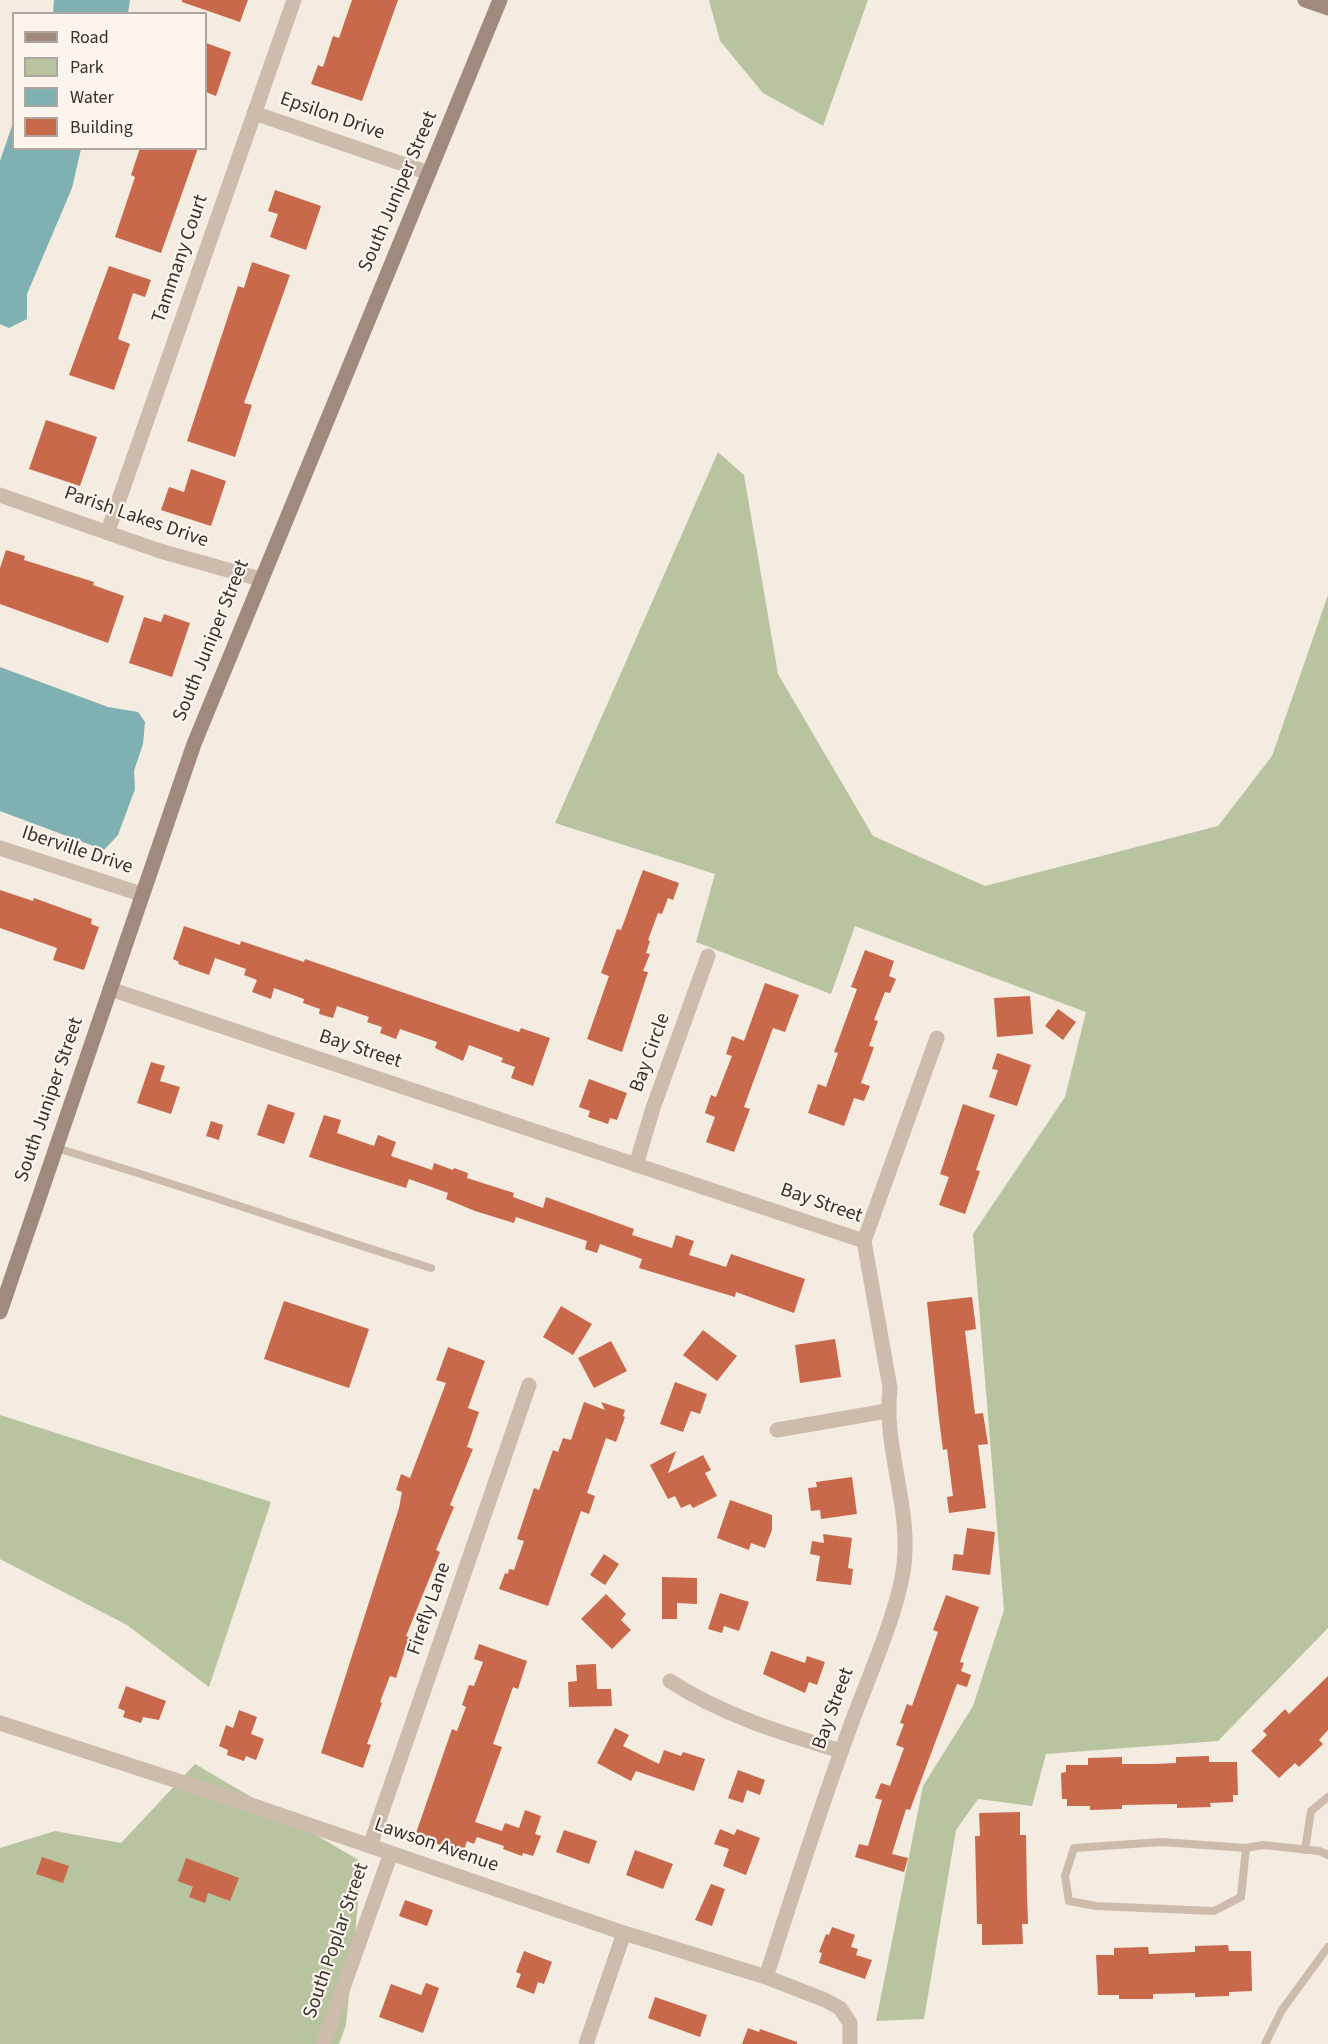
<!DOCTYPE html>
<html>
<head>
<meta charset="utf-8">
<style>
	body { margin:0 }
	#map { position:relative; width:1328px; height:2044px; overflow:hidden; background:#f4ebe1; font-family:"Source Sans 3",sans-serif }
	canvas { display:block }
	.legend { position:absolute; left:12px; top:12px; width:195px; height:138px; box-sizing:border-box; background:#fbf5ee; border:2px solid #aea6a0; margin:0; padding:8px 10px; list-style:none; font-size:18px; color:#3b302b }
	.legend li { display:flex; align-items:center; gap:12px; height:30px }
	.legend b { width:30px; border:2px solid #aea6a0 }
</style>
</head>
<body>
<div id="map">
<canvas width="1328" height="2044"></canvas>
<ul class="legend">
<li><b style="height:8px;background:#a18a7d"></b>Road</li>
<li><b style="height:16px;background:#b8c4a0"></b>Park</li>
<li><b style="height:16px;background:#7fb0b2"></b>Water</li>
<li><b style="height:16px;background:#c8694b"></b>Building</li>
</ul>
</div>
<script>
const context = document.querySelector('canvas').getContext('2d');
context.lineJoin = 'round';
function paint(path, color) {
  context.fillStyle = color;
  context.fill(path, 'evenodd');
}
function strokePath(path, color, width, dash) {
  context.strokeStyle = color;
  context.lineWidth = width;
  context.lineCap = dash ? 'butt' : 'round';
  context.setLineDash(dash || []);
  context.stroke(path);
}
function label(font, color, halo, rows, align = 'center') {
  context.font = font + ' "Source Sans 3",sans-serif';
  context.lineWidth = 4.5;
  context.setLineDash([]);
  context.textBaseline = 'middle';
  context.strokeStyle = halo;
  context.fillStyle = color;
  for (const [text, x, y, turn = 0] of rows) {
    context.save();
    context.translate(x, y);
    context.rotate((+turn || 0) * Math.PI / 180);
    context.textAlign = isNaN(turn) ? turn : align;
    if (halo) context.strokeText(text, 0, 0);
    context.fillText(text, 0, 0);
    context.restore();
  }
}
const green = new Path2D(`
	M709,0H868L823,126L763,93L720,41Z
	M718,452L744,475L778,674L873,836L985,886L1218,826L1272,756L1328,595V1628L1218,1741L1046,1754L1032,1806L978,1799L956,1830L924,2019L876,2021L923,1786L973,1706L1004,1610L973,1234L1065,1097L1086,1012L855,926L831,994L696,942L715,874L555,823Z
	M0,1415L271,1502L209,1687L127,1625L0,1559Z
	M195,1764L362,1862L346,2025L339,2044H0V1848L55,1831L121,1843Z`);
const water = new Path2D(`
	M54,0H130L128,13H53Z
	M13,123L14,148L81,149L72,188L27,294V319L9,328L0,324V161Z
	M0,667L108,707L138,712L145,722L143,744L134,771L135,789L118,835L104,850L0,811Z`);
const building = new Path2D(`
	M182,0H248L240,22L182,2Z
	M352,0H398L362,101L311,84L318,65L323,67L333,36L339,38Z
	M206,43L231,52L216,96L206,92Z
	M140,148H198L161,253L115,237L135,177L131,175Z
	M275,190L321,206L306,250L270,237L278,214L268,211Z
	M252,262L290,275L244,403L252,405L235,457L187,441L238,286L244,288Z
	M109,266L151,280L145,297L133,293L118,339L130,344L114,390L69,375Z
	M46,420L97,437L80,486L29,469Z
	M191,469L226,481L211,526L161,510L169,487L184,492Z
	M6,550L25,556L24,560L94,582L93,585L124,596L108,643L0,604V568Z
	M164,614L190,623L172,677L129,663L144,617L161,622Z
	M643,870L679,883L673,900L668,898L662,914L658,913L648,940L650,941L646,953L650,954L643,971L648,972L622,1052L587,1039L609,976L601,973L617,929L621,930Z
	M0,890L33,901L34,898L92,919L91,924L99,927L84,970L53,960L57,948L0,928Z
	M184,926L240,945L241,941L304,962L305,959L501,1026L519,1032L521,1028L550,1038L533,1086L511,1078L515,1067L501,1062L503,1058L469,1045L463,1061L435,1048L437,1042L400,1029L396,1039L380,1033L382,1027L367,1022L369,1017L337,1006L333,1018L319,1014L320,1009L303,1003L304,999L274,988L271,999L252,992L257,980L244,975L246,969L215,958L209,975L178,964L179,962L173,959Z
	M865,950L894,961L889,976L896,979L890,993L885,992L874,1020L878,1021L869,1046L874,1047L861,1083L870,1086L864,1101L854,1098L844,1126L808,1113L818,1084L826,1087L838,1053L834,1052L857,989L851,987Z
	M765,983L799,995L785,1032L773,1028L744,1107L750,1109L734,1152L706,1142L715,1117L705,1113L711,1095L716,1097L732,1056L726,1054L732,1036L744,1041Z
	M1030,996L1033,1034L997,1037L994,998Z
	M1058,1009L1076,1022L1063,1040L1045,1026Z
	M997,1053L1031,1065L1017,1106L989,1097L998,1070L992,1069Z
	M151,1062L165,1066L160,1081L180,1087L171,1114L137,1103Z
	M589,1079L627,1093L617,1120L610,1118L608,1124L588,1117L590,1111L579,1107Z
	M268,1104L295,1113L284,1144L257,1135Z
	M963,1104L995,1115L976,1170L980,1171L965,1214L939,1205L949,1177L940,1174Z
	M324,1115L341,1120L337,1133L374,1146L378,1135L396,1142L391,1156L432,1170L434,1163L453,1170L454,1168L468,1173L467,1178L514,1193L513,1197L543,1208L546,1197L634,1229L632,1235L672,1248L676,1235L694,1241L689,1255L726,1267L731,1254L805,1279L794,1313L736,1292L735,1297L639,1268L642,1259L600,1244L597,1253L585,1249L587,1241L516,1217L514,1223L475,1211L446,1199L448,1193L409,1179L406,1188L309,1157Z
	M211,1121L223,1125L219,1140L206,1136Z
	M972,1297L976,1329L965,1331L975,1414L983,1413L988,1444L978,1445L986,1508L949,1513L947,1497L953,1496L947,1449L943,1450L939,1419L927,1302Z
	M284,1301L369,1329L349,1388L264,1359Z
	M561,1306L592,1324L573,1355L543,1337Z
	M703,1330L737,1356L717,1381L683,1355Z
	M835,1339L841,1377L800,1383L795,1345Z
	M611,1341L627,1371L594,1388L578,1358Z
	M448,1347L485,1361L468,1408L479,1412L467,1447L473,1449L450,1505L454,1507L436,1550L440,1552L434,1567L406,1636L409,1637L396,1678L390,1676L380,1702L382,1703L367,1744L371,1745L363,1768L321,1753L399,1508L402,1492L396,1490L401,1474L410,1478L446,1383L436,1380Z
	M675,1382L707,1394L700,1414L691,1411L683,1432L660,1424Z
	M584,1402L605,1410L601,1402L625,1410L623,1416L625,1417L616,1442L606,1438L587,1493L595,1496L589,1514L581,1511L548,1606L499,1589L505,1573L508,1574L509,1569L514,1570L524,1541L517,1539L534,1488L539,1490L553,1450L558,1452L563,1438L571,1440Z
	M676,1451L668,1473L703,1455L711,1470L705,1473L717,1496L693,1508L690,1504L681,1508L675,1496L668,1499L650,1465Z
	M852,1477L857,1514L821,1519L820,1510L811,1511L808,1488L817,1487L816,1482Z
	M730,1500L772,1515V1530L765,1548L751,1543L749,1550L717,1538Z
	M967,1528L995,1532L990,1575L952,1570L954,1554L963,1555Z
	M823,1534L852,1538L848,1568L853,1569L851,1585L816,1581L820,1556L810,1554L812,1541L824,1543Z
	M604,1554L619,1564L605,1585L590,1575Z
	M662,1577L697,1578V1604L677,1603V1619H662Z
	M720,1593L749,1602L739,1631L724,1626L722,1633L708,1629Z
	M606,1594L626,1614L621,1620L631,1630L612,1649L581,1619Z
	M946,1595L979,1607L960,1662L964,1663L961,1671L971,1675L967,1687L957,1684L910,1810L906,1809L892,1854L908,1858L904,1872L855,1857L859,1844L868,1846L882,1800L875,1798L881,1783L890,1786L904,1748L896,1745L904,1724L900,1723L907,1704L912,1706L938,1632L933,1630Z
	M479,1644L527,1661L518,1689L513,1687L493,1744L502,1747L475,1822L502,1831L505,1823L519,1828L525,1810L541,1816L535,1834L541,1836L533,1856L523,1853L522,1856L503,1849L504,1846L477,1837L474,1844L467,1841L463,1853L415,1836L452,1729L457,1731L466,1707L462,1705L469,1685L474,1686L483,1662L474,1659Z
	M771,1651L805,1663L807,1656L825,1662L817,1685L809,1682L805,1693L763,1674Z
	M596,1664L597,1689H611L612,1706L569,1707L568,1682L577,1681L576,1665Z
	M1328,1676V1730L1319,1740L1323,1744L1299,1767L1295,1763L1279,1778L1251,1751L1267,1735L1263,1731L1285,1709L1289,1714Z
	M126,1686L166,1701L159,1720L143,1717L141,1723L123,1717L125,1711L118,1708Z
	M239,1710L257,1717L251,1734L264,1739L256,1760L246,1756L244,1761L227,1755L228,1750L219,1746L226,1725L233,1728Z
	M615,1728L629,1735L623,1746L659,1764L664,1750L681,1756L683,1752L705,1759L694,1791L636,1771L631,1781L597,1763Z
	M1209,1756V1762H1237L1238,1795H1233V1802L1210,1803L1211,1807L1177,1808V1804L1122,1805V1809L1090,1810V1806H1067V1799H1062L1061,1773L1066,1772V1765H1088V1758L1122,1757V1764H1155L1176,1763V1757Z
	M738,1770L765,1780L760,1795L747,1790L743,1803L728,1798Z
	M1020,1812V1835H1026L1027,1895L1028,1924H1022L1023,1944L982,1945V1924H977L976,1877L975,1836H980L979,1813Z
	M720,1829L734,1835L737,1829L760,1838L746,1875L723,1866L729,1849L714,1844Z
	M564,1830L597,1841L589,1864L556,1852Z
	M635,1850L673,1864L663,1889L626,1875Z
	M42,1857L69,1866L63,1883L36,1874Z
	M186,1858L239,1878L230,1901L208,1893L205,1903L189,1897L193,1887L178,1881Z
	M711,1884L725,1889L712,1926L695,1920Z
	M405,1900L433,1910L427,1926L399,1916Z
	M832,1927L855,1935L851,1947L858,1949L856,1955L872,1960L865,1979L819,1963L822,1953L819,1952L826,1934L829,1935Z
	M1228,1945L1229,1951H1251L1252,1991L1229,1992V1996L1195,1997V1993L1153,1994V1999H1119V1995H1098L1096,1955H1114V1948L1148,1947L1149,1954L1195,1952V1946Z
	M524,1951L552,1962L544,1984L538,1982L534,1994L516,1987L521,1974L516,1972Z
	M426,1983L439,1988L423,2033L379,2017L391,1984L421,1995Z
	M655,1997L707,2015L700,2037L648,2018Z
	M748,2028L759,2032L760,2029L797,2042V2044H742Z`);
const lane = new Path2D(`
	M56,1148C182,1185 305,1229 431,1268
	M1246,1848L1241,1897L1214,1911L1096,1906L1069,1901L1065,1876L1074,1848L1162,1842L1246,1848L1263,1845L1319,1851L1328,1855
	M1305,1850L1311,1811L1328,1797
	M1265,2044L1282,2010L1328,1947`);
const street = new Path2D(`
	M254,113L429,173
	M0,495L160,551L260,579
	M108,531L294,0
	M0,848L141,894
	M110,989L864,1241L890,1388C883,1447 911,1506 904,1565C898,1614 866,1682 849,1730C819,1811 793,1894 766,1977
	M636,1165L653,1108L708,956
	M864,1241L937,1038
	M777,1430L887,1411
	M670,1681C722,1715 781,1733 841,1751
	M0,1723L239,1801L624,1933L766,1977L825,2000L840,2008L850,2023V2044
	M370,1846L529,1385
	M323,2044L391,1853
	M586,2044L624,1933`);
const secondary = new Path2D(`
	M1305,0L1328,8
	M0,1312L194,744L500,0`);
const streetNames = [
	["Epsilon Drive",332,117,19],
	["South Juniper Street",399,192,-67],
	["Tammany Court",181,259,-71],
	["Parish Lakes Drive",136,518,19],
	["South Juniper Street",212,641,-68],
	["Iberville Drive",77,851,18],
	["Bay Street",360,1050,18],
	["Bay Circle",651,1053,-70],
	["South Juniper Street",50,1100,-71],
	["Bay Street",821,1204,19],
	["Firefly Lane",430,1609,-71],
	["Bay Street",834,1709,-70],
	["Lawson Avenue",436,1846,19],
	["South Poplar Street",337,1941,-71]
];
paint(green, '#b8c4a0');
paint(water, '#7fb0b2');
paint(building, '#c8694b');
strokePath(lane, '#cdbbac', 8);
strokePath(street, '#cdbbac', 15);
strokePath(secondary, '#a18a7d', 15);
label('20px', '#3b302b', '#fbf5ee', streetNames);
</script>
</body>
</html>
